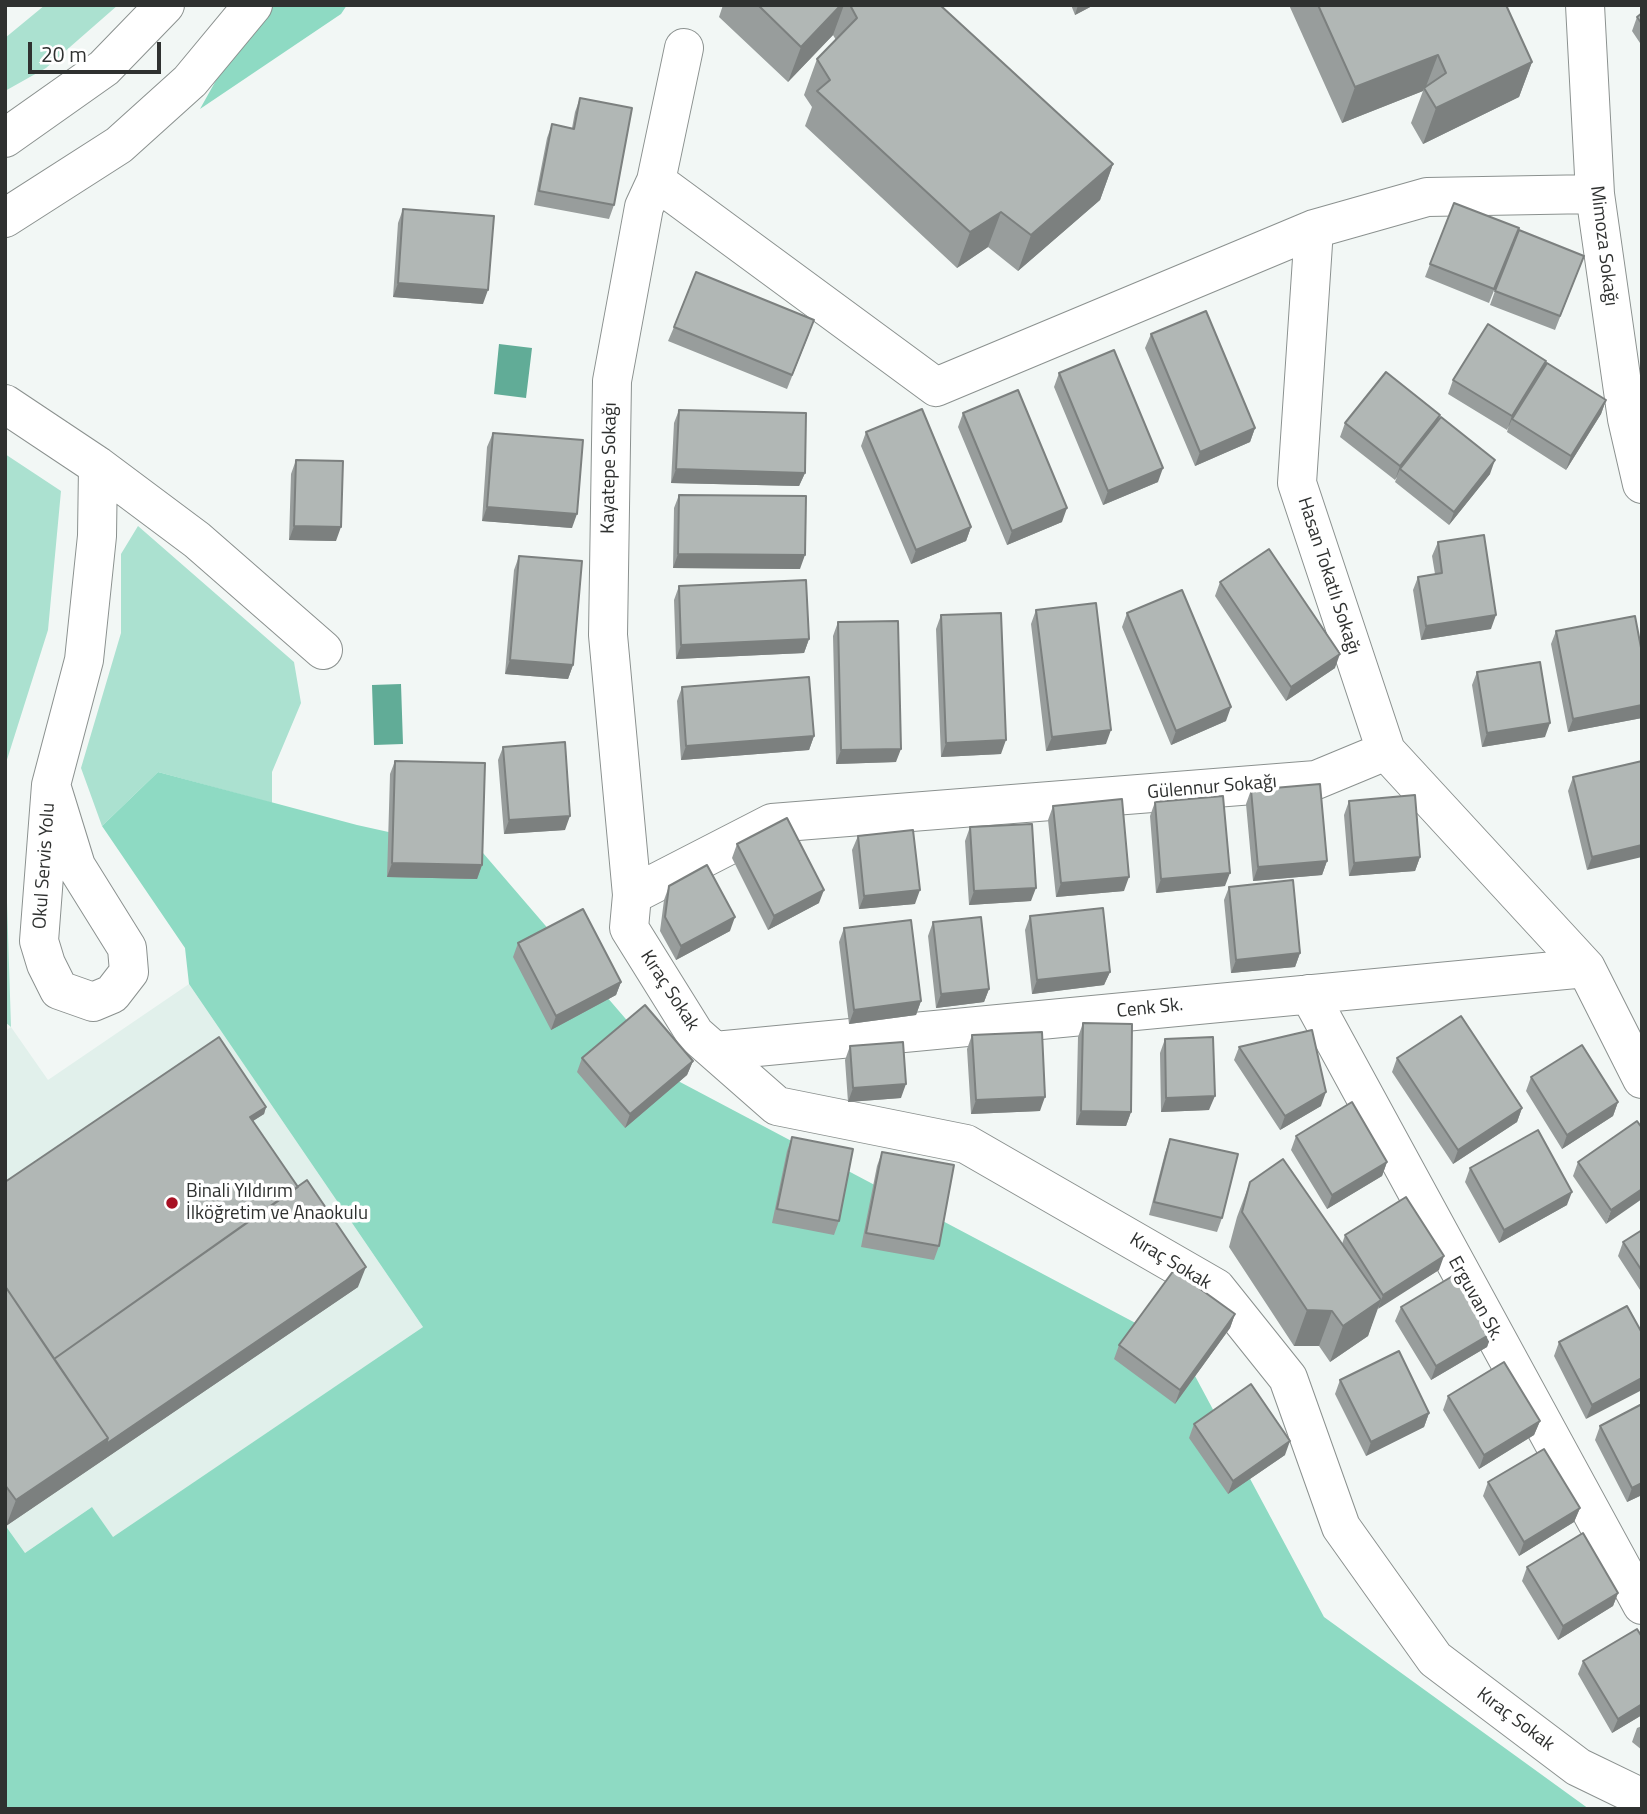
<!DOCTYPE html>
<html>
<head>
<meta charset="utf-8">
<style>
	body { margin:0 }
	#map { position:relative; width:1647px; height:1814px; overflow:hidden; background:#f2f7f5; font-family:"Titillium Web",sans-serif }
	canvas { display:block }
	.frame { position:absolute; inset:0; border:7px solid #2f3130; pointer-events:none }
	.scale { position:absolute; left:28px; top:42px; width:133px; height:32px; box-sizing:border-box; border:4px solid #2f3130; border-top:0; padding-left:9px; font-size:21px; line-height:24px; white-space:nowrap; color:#2f3130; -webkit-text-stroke:5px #fff; paint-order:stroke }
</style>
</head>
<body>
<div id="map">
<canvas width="1647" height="1814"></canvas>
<div class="frame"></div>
<div class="scale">20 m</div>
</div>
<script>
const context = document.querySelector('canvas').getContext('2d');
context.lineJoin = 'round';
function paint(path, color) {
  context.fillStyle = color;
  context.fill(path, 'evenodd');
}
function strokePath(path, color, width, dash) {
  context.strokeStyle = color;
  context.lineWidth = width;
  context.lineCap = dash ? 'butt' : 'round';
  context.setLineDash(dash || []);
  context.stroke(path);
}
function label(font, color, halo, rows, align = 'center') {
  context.font = font + ' "Titillium Web",sans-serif';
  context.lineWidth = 7;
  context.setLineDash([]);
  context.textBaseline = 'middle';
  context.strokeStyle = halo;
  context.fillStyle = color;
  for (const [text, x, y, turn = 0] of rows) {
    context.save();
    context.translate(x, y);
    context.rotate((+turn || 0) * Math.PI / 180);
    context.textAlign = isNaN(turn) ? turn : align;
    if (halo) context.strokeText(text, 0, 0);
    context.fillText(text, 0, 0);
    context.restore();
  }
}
const built = new Path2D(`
	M189,984L423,1327L113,1538L92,1507L25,1553L5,1525V1031L11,1027L48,1080Z`);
const green = new Path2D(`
	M45,5H118L46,68L5,91V38Z
	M5,454L61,491L48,630L5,766Z
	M138,526L294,662L301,703L272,772V803L158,772L102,826L81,768L121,633V554Z
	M5,840L11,1027L5,1022Z`);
const forest = new Path2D(`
	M258,5H347L341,14L200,109Z
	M158,772L357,825L483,853L680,1082L1179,1346L1324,1617L1589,1809H5V1525L25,1553L92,1507L113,1537L423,1327L189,984L185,948L102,826Z`);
const water = new Path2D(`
	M499,344L532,348L526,398L494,394Z
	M401,684L403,744L374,745L372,685Z`);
const minor = new Path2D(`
	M1585,5L1595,194L1627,419L1642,484
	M684,48L656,181L644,207L612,381L608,635L632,895L629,928L695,1034L777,1106L966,1144L1216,1288L1288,1378L1341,1527L1435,1659L1578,1767L1642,1798
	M656,181L936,387L1314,229L1427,197L1595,194
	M5,218L119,145L190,81L253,5
	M1314,229L1297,483L1386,751
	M5,404L98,466L197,540L323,650
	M51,785L76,866L127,948L129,972L112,994L93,1002L59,990L46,964L39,941L51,785L84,660L97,536L98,466
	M632,895L772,823L1316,780L1386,751L1586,968L1642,1079
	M1309,994L1642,1605
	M715,1051L1586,968`);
const highway = new Path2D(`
	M5,138L104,68L165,5`);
const wall = new Path2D(`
	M723,5H940L1113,164L1100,200L1018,271L988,247L957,268L805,126L812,107L804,95L817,59L836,40L833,35L788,82L719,17Z
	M1071,5H1094L1075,15Z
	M1289,5H1506L1532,62L1519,97L1423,144L1411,123L1423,91L1342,123Z
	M1642,13V46L1632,31L1637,17Z
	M580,98L614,205L609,219L534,205L547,138L552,124L572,128L575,112Z
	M403,209L483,304L393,297L398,223Z
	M1519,228L1489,303L1425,277L1430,264Z
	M1584,256L1555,330L1490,305L1495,291Z
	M674,327L809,334L787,389L668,341Z
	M1151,334L1255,428L1250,442L1195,466L1145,348Z
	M1546,361L1543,369L1606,400L1601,414L1566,470L1507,432L1509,425L1507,430L1448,394L1453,380Z
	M1059,373L1158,482L1103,505L1054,387Z
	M679,410L805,473L799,486L671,483L674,423Z
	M963,413L1062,522L1007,545L958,427Z
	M1438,420L1490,474L1449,525L1395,482L1397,477L1395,480L1340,437L1345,423Z
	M866,432L971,527L966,541L911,564L861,446Z
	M493,433L572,528L482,521L487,447Z
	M296,460L336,541L289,540L291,474Z
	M679,495L800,569L673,568L674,508Z
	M1438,542L1491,629L1421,640L1413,590L1418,577L1435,574L1432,556Z
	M519,556L573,665L568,679L505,674L514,570Z
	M1220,582L1335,668L1286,701L1215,596Z
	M679,586L809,639L804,653L676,659L674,600Z
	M1036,610L1106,744L1046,751L1031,624Z
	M1127,613L1226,721L1171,745L1122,627Z
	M941,615L1001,754L941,757L936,629Z
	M838,622L896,762L836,764L833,636Z
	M1556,631L1642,653V718L1568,732L1551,644Z
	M1477,672L1545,737L1482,747L1472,685Z
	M682,687L814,736L809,750L681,760L677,701Z
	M503,747L565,830L504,834L498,760Z
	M395,761L482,865L477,879L387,877L390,774Z
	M1642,761L1587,870L1568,791L1573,777Z
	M1251,790L1327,861L1322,875L1253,881L1246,804Z
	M1349,801L1420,857L1415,871L1349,876L1344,815Z
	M1155,802L1225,886L1156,893L1150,816Z
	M1053,806L1124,891L1056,897L1048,820Z
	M970,827L1031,901L969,905L965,841Z
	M858,836L915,904L859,909L852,850Z
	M737,844L819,903L768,930L732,858Z
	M669,886L730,931L676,960L660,931L664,900Z
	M1229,887L1300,953L1295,967L1231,973L1224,900Z
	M1030,916L1110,972L1104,985L1032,994L1025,930Z
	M933,922L989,989L984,1002L936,1008L928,936Z
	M844,928L921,1001L916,1015L849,1024L839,942Z
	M518,943L621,982L616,995L551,1030L513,957Z
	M1083,1023L1131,1112L1126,1126L1076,1125L1078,1037Z
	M972,1035L1040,1111L971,1114L967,1049Z
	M1165,1039L1209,1110L1161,1112L1160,1053Z
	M850,1046L901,1098L848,1102L845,1060Z
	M1239,1047L1321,1106L1280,1130L1234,1060Z
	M582,1058L693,1061L687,1075L625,1128L577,1072Z
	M1397,1058L1522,1108L1517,1122L1453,1164L1392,1072Z
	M1531,1077L1618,1102L1613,1116L1562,1149L1526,1091Z
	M266,1107L264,1114L253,1121L358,1287L6,1526L5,1525V1182Z
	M1642,1128L1606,1224L1573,1176L1578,1162Z
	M1296,1136L1387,1162L1382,1176L1327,1209L1291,1150Z
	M792,1137L839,1221L834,1235L772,1223L787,1151Z
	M1170,1139L1222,1218L1217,1232L1149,1215L1165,1153Z
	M882,1152L939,1246L934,1260L861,1247L877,1166Z
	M1470,1168L1567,1205L1499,1243L1465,1182Z
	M1250,1182L1342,1244L1345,1235L1439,1270L1377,1308L1368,1336L1330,1362L1319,1346H1294L1229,1247L1237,1217Z
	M1642,1230V1293L1618,1256L1623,1242Z
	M1401,1307L1492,1333L1487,1347L1431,1380L1395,1321Z
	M1235,1314L1230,1328L1175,1404L1114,1359L1119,1345Z
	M1642,1333L1586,1419L1554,1356L1559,1342Z
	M1340,1380L1429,1413L1424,1427L1366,1456L1335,1394Z
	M1448,1396L1540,1421L1534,1435L1479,1469L1443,1410Z
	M1194,1424L1285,1455L1228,1494L1189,1438Z
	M1600,1426L1642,1495L1627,1502L1595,1440Z
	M1488,1482L1580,1508L1574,1522L1519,1556L1483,1496Z
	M1527,1567L1618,1593L1613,1606L1558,1640L1522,1581Z
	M1583,1661L1642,1715L1612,1733L1578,1674Z
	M1642,1726V1750L1632,1742L1637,1728Z`);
const shadedWall = new Path2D(`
	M841,5H844L833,35L788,82L801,47Z
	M1078,5H1094L1075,15Z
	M1438,55L1425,89L1424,88L1423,91L1342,123L1355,87Z
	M1532,62L1519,97L1423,144L1436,108Z
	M1113,164L1100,200L1018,271L1031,235Z
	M1001,212L988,247L957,268L970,232Z
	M398,283L488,290L483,304L393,297Z
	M1546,361L1541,375L1512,419L1507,430L1512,416Z
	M1606,400L1601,414L1566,470L1571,456Z
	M1440,415L1435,429L1400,469L1395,480L1400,466Z
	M1255,428L1250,442L1195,466L1200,452Z
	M1495,460L1490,474L1449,525L1454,512Z
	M1163,468L1158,482L1103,505L1108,491Z
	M676,469L805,473L799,486L671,483Z
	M487,507L577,514L572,528L482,521Z
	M1067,508L1062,522L1007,545L1012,531Z
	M294,526L341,527L336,541L289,540Z
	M971,527L966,541L911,564L916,550Z
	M678,554L805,555L800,569L673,568Z
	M1496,615L1491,629L1421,640L1426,626Z
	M809,639L804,653L676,659L681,645Z
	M1340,654L1335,668L1286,701L1291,687Z
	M510,660L573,665L568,679L505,674Z
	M1642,705V718L1568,732L1573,719Z
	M1231,707L1226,721L1171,745L1176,731Z
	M1550,723L1545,737L1482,747L1487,733Z
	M1111,730L1106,744L1046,751L1052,737Z
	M814,736L809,750L681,760L686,746Z
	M1006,740L1001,754L941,757L946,743Z
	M901,749L896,762L836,764L841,750Z
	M570,816L565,830L504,834L509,820Z
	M1642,845V857L1587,870L1592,857Z
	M1420,857L1415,871L1349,876L1354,863Z
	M1327,861L1322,875L1253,881L1258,867Z
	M392,863L482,865L477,879L387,877Z
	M1230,873L1225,886L1156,893L1161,879Z
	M1129,877L1124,891L1056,897L1061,883Z
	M1036,888L1031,901L969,905L974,891Z
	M824,890L819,903L768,930L774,916Z
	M920,890L915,904L859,909L864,896Z
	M735,917L730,931L676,960L681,946Z
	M1300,953L1295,967L1231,973L1236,960Z
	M1110,972L1104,985L1032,994L1037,980Z
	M621,982L616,995L551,1030L556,1016Z
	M989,989L984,1002L936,1008L941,994Z
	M921,1001L916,1015L849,1024L854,1010Z
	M693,1061L687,1075L625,1128L630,1114Z
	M906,1084L901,1098L848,1102L853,1088Z
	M1326,1092L1321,1106L1280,1130L1285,1116Z
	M1215,1096L1209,1110L1161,1112L1166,1098Z
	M1045,1097L1040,1111L971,1114L976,1100Z
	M1618,1102L1613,1116L1562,1149L1567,1135Z
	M266,1107L264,1114L248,1124L250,1117Z
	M1522,1108L1517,1122L1453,1164L1458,1150Z
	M1081,1111L1131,1112L1126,1126L1076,1125Z
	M1387,1162L1382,1176L1327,1209L1332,1195Z
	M1642,1189V1199L1606,1224L1611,1210Z
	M1572,1192L1567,1205L1499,1243L1504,1230Z
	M1444,1256L1439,1270L1378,1309L1383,1295Z
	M366,1267L358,1287L6,1526L16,1500Z
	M1381,1300L1368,1336L1330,1362L1343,1326Z
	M1307,1310L1332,1311L1319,1346H1294Z
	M1235,1314L1230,1328L1175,1404L1180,1390Z
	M1492,1333L1487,1347L1431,1380L1436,1366Z
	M1642,1378V1390L1586,1419L1592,1405Z
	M1429,1413L1424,1427L1366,1456L1371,1442Z
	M1540,1421L1534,1435L1479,1469L1484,1455Z
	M1290,1441L1285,1455L1228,1494L1233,1481Z
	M1642,1483V1495L1627,1502L1632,1488Z
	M1580,1508L1574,1522L1519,1556L1524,1542Z
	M1618,1593L1613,1606L1558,1640L1563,1626Z
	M1642,1704V1715L1612,1733L1618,1719Z`);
const building = new Path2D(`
	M758,5H841L801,47Z
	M850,5H940L1113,164L1031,235L1001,212L970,232L817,91L830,80L817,59L857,18Z
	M1318,5H1506L1532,62L1436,108L1424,88L1446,73L1438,55L1355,87Z
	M1642,13V24L1637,17Z
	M580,98L632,108L614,205L539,191L552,124L574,129Z
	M1454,203L1519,228L1494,289L1430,264Z
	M403,209L494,216L488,290L398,283Z
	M1519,230L1584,256L1560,316L1495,291Z
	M696,272L814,320L792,375L674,327Z
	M1206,311L1255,428L1200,452L1151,334Z
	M1488,324L1546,361L1512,416L1453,380Z
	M1114,350L1163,468L1108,491L1059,373Z
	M1547,363L1606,400L1571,456L1512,419Z
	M1386,372L1440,415L1400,466L1345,423Z
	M1018,390L1067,508L1012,531L963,413Z
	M922,409L971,527L916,550L866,432Z
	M679,410L806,413L805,473L676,469Z
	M1441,417L1495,460L1454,512L1400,469Z
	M493,433L583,440L577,514L487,507Z
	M296,460L343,461L341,527L294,526Z
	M679,495L806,496L805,555L678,554Z
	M1484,535L1496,615L1426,626L1418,577L1442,573L1438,542Z
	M1269,549L1340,654L1291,687L1220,582Z
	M519,556L582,561L573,665L510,660Z
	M806,580L809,639L681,645L679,586Z
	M1182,590L1231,707L1176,731L1127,613Z
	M1096,603L1111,730L1052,737L1036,610Z
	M1001,613L1006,740L946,743L941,615Z
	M1635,616L1642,653V705L1573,719L1556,631Z
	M898,621L901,749L841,750L838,622Z
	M1540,662L1550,723L1487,733L1477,672Z
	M809,677L814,736L686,746L682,687Z
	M565,742L570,816L509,820L503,747Z
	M395,761L485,763L482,865L392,863Z
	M1642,761V845L1592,857L1573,777Z
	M1320,784L1327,861L1258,867L1251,790Z
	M1415,795L1420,857L1354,863L1349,801Z
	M1223,796L1230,873L1161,879L1155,802Z
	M1122,799L1129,877L1061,883L1053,806Z
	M787,818L824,890L774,916L737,844Z
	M1032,824L1036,888L974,891L970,827Z
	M913,830L920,890L864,896L858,836Z
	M707,865L735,917L681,946L665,917L669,886Z
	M1293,880L1300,953L1236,960L1229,887Z
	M1103,908L1110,972L1037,980L1030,916Z
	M583,909L621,982L556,1016L518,943Z
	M981,917L989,989L941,994L933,922Z
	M911,920L921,1001L854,1010L844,928Z
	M645,1005L693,1061L630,1114L582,1058Z
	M1461,1016L1522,1108L1458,1150L1397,1058Z
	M1083,1023L1132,1024L1131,1112L1081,1111Z
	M1312,1030L1326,1092L1285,1116L1239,1047Z
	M1042,1032L1045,1097L976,1100L972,1035Z
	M219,1037L266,1107L250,1117L298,1187L54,1359L5,1286V1182Z
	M1213,1037L1215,1096L1166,1098L1165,1039Z
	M903,1042L906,1084L853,1088L850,1046Z
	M1582,1045L1618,1102L1567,1135L1531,1077Z
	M1352,1102L1387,1162L1332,1195L1296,1136Z
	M1637,1121L1642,1128V1189L1611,1210L1578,1162Z
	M1538,1130L1572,1192L1504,1230L1470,1168Z
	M792,1137L853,1149L839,1221L777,1209Z
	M1170,1139L1238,1154L1222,1218L1154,1202Z
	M882,1152L954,1165L939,1246L866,1233Z
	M1283,1159L1381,1300L1343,1326L1332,1311L1307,1310L1242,1212L1250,1182Z
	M307,1180L366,1267L106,1444L108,1438L54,1359Z
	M1406,1197L1444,1256L1383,1295L1345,1235Z
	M1642,1230V1271L1623,1242Z
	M1174,1270L1235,1314L1180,1390L1119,1345Z
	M1456,1274L1492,1333L1436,1366L1401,1307Z
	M5,1286L108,1438L16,1500L5,1485Z
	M1627,1306L1642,1333V1378L1592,1405L1559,1342Z
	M1399,1351L1429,1413L1371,1442L1340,1380Z
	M1504,1362L1540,1421L1484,1455L1448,1396Z
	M1251,1384L1290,1441L1233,1481L1194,1424Z
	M1642,1404V1483L1632,1488L1600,1426Z
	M1544,1449L1580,1508L1524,1542L1488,1482Z
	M1583,1533L1618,1593L1563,1626L1527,1567Z
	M1637,1629L1642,1637V1704L1618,1719L1583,1661Z`);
const markers = [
	[172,1203,7,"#a71023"]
];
const streetNames = [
	["Mimoza Sokağı",1603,246,83],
	["Kayatepe Sokağı",610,468,-89],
	["Hasan Tokatlı Sokağı",1328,576,72],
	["Gülennur Sokağı",1212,788,-5],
	["Okul Servis Yolu",45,866,-86],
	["Kıraç Sokak",669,991,57],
	["Cenk Sk.",1150,1009,-6],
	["Kıraç Sokak",1170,1262,31],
	["Erguvan Sk.",1475,1299,61],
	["Kıraç Sokak",1515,1720,37]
];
const poiNames = [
	["Binali Yıldırım",186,1192],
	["İlköğretim ve Anaokulu",186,1214]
];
paint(built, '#e1f0eb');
paint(green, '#abe1d0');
paint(forest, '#8edac3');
paint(water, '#61ac97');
strokePath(minor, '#8b918f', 40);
strokePath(highway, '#8b918f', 40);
strokePath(minor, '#fff', 38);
strokePath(highway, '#fff', 38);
paint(wall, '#989d9c');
paint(shadedWall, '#7c807f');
paint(building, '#b1b7b5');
strokePath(building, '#7c807f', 2);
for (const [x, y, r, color] of markers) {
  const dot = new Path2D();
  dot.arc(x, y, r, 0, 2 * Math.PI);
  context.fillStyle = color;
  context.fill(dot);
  strokePath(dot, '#fff', 2.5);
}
label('19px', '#2f3130', '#fff', streetNames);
label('19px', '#2f3130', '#fff', poiNames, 'left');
</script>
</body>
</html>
